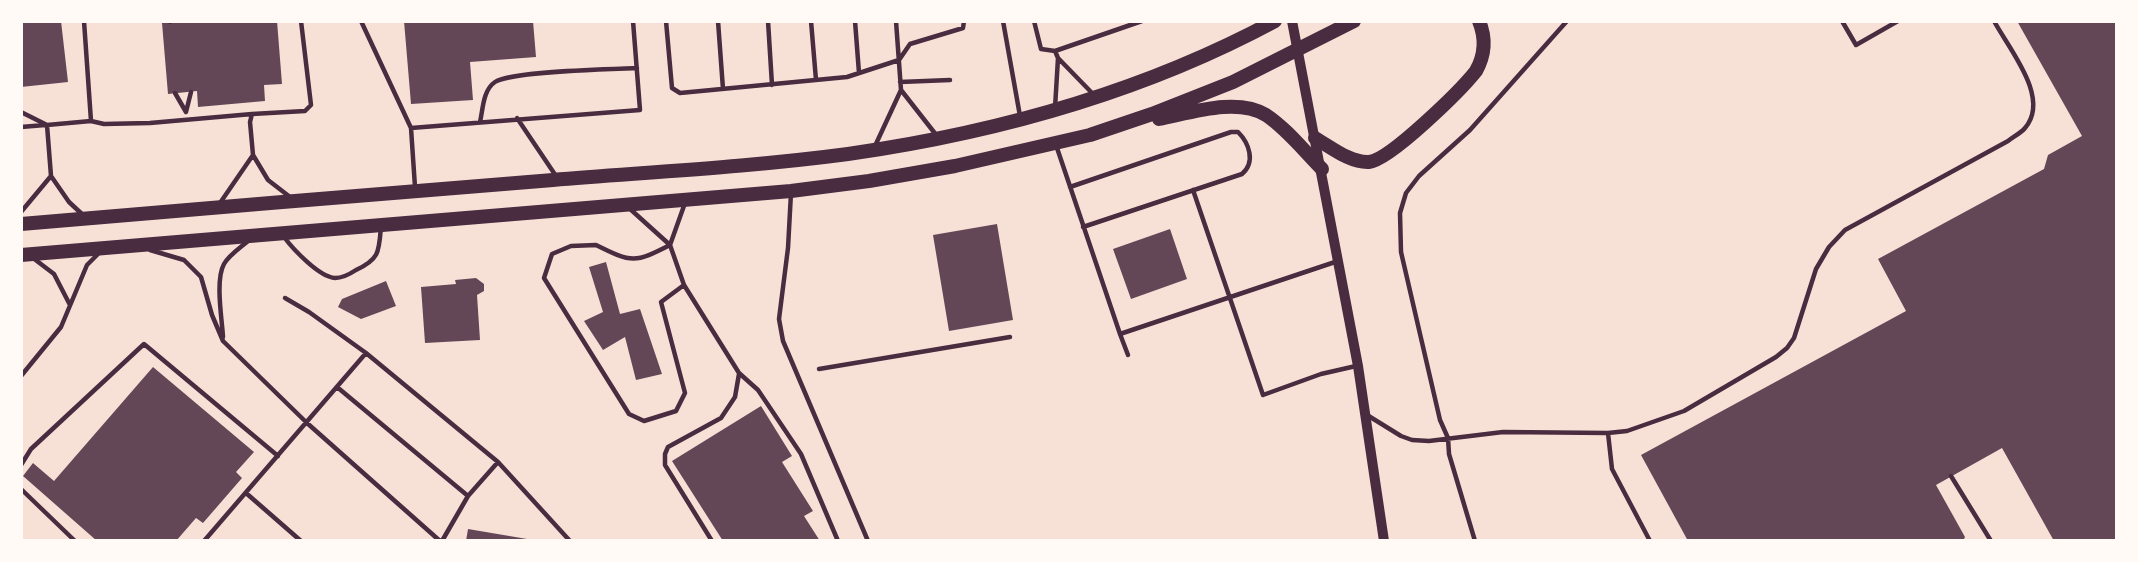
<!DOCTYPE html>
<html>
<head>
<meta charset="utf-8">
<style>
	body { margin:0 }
	#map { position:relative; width:2138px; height:562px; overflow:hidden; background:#f7e1d7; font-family:"DejaVu Sans",sans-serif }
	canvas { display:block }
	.frame { position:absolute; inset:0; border:23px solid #fffaf5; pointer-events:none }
</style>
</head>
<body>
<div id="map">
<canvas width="2138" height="562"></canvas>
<div class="frame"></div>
</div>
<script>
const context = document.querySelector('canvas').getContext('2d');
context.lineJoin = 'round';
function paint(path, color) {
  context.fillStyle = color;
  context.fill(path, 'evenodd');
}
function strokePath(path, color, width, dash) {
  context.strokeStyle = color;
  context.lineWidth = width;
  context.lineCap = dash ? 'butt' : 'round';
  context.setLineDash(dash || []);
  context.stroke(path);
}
const building = new Path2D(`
	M21,21H61L68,82L21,87Z
	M184,21H277L282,84L264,85L265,101L198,107L197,91L168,94L162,23Z
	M404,21H533L536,57L470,62L473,100L411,104Z
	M2017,21H2117V541H2054L2002,448L1936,485L1965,537L1963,541H1688L1641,455L1906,311L1878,259L2044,169L2048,155L2082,136Z
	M997,224L1013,320L949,331L933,235Z
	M1170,229L1187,279L1131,299L1113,249Z
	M606,262L620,314L640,309L662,374L636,380L625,337L603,350L584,321L603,312L589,267Z
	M476,278L484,284V291L477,295L480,340L425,343L421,287L456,284L455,280Z
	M386,281L396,306L361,319L338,307L342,299Z
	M153,367L254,452L236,472L242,478L203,523L196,518L176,541H97L23,476L33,463L54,481Z
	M761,406L792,456L782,462L813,511L804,516L820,541H723L672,461Z
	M468,529L533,540V541H466Z`);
const service = new Path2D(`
	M84,21L91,121
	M361,21L411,128
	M666,21L672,88L680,93L847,77L899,60L910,44L963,28L964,21
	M718,21L723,89
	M768,21L772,85
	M811,21L816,80
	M855,21L859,73
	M1003,21L1020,116
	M1034,21L1041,49L1055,51
	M1842,21L1856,45L1898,21
	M170,22L171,21
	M1058,58L1055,51L1142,21
	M900,82L950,80
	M901,90L937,136
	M175,93L186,112L191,92
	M1055,108L1058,58L1093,94
	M21,112L47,125
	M517,118L556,176
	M480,122C483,109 483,90 495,82C511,71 612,69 637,68
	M21,127L45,125
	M1056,145L1120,334L1338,261
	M875,146L901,90L896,21
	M253,155L250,122L252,114L305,111L311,105L301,21
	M415,187L411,128L640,110L633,21
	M1070,187L1231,132H1238C1249,143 1256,162 1242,174L1083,227
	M1193,190L1263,395L1321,374L1356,366
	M791,193L788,248L779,319L783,341L868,541
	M220,203L253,155L268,180L290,197
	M629,208L670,245L685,203
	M21,212L51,176
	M83,215L69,202L51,176L47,125L91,121L104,124L150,123L252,114
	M284,237C293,249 319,277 335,278C343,278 350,274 356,270C380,259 379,251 381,226
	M596,245C632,263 635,263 670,245L684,285L661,302L685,393L676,411L644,421L629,414L544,278L552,254L571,246Z
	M150,250L184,260L201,277L212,315L223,341L307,423L440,541
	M33,258L54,274L70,305
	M684,285L739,373L758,390L801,454L838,541
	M285,298L309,312L366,353
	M1120,334L1128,355
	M223,337C222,319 215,280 224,264C229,255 240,248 248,241
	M819,369L1010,337
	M21,376L61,327L87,265L98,254
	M337,387L468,496L442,541
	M1367,415L1401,436L1412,440L1429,441L1503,432L1608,433L1627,431L1684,411L1776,357L1787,348L1794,338L1816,269L1829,247L1845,230L2008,141C2013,137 2021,133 2025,128C2051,98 2009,49 1994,21
	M1608,433L1612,469L1650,541
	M21,465L31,449L144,344L278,456
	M1951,476L1991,541
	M21,489L75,541
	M246,493L301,541
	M468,496L498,462
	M204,541L366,353L498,462L570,541
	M712,541L665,465V454L668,447L721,418L735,397L739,374
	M1475,541L1449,454L1448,438L1440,420L1401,252L1400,213L1406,193L1419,176L1470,130L1567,21`);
const tertiary = new Path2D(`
	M1292,21L1358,366L1384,541`);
const trunk = new Path2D(`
	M1159,119C1190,113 1237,97 1266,115C1287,129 1304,151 1322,169
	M1315,138C1331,147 1350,163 1369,162C1390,160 1461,90 1476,71C1485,55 1486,38 1479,21
	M21,224C198,209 376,194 553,180C651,172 750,167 848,154C995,133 1143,92 1275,21
	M21,255L791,191L869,181L955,166L1090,135L1152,114L1233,82L1354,21`);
paint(building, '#644757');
strokePath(service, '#4a2c40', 4.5);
strokePath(tertiary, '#4a2c40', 10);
strokePath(trunk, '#4a2c40', 14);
</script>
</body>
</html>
